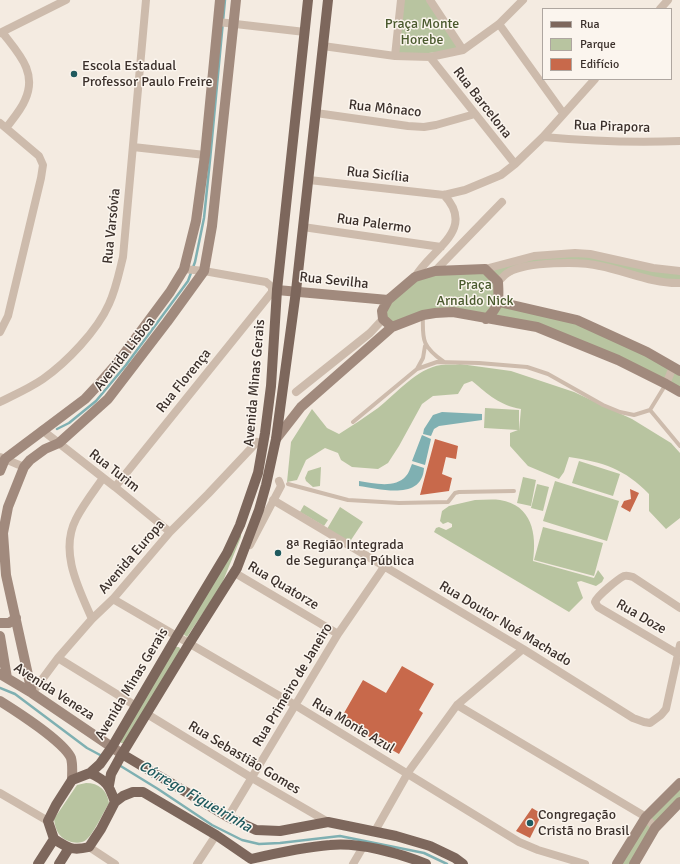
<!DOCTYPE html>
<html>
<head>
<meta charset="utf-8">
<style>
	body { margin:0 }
	#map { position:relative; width:680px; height:864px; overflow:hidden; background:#f4ebe1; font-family:Signika,sans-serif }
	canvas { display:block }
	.legend { position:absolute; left:542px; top:8px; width:130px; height:72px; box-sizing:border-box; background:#fbf5ee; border:1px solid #aea6a0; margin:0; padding:5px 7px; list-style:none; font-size:12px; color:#3b302b }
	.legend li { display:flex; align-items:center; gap:8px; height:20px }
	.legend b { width:20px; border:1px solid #aea6a0 }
</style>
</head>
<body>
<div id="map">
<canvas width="680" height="864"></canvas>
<ul class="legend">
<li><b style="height:5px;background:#7d675c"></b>Rua</li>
<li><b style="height:11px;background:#b8c4a0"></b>Parque</li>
<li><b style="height:11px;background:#c8694b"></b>Edifício</li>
</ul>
</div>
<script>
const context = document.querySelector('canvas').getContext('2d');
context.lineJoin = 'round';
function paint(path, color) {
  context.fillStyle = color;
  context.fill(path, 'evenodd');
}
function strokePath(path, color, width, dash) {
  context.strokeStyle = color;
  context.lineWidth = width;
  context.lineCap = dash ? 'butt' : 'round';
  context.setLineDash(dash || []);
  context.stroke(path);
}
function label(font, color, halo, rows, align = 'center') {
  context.font = font + ' Signika,sans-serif';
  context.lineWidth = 3;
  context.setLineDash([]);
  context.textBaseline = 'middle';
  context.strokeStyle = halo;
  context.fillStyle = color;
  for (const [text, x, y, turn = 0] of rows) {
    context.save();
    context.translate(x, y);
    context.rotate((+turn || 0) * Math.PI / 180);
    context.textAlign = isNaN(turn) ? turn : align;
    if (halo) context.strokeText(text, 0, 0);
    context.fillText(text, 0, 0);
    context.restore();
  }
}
const green = new Path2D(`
	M401,0H430L463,50L395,56Z
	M575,253L680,271V283L598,265L526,267L498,282L499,302L577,320L680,371V392L537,327L453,312L392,327L383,319L388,300L415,277L485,269L534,256Z
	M460,364L511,371L574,392L632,419L671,443L680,453V518L666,529L649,511V494C625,469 603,462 569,457L564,472L559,479L528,466L510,446V433L518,430L484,428L485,408L519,410V431L521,409C499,405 489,395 472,381L464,384L458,394L433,396L422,404L399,446L388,463L378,469L352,467L341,460L338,453L325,448L306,460L297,480L287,482L291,442L312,409L327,428L339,434C352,426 365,417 378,408C396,394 417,368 441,365C447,364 454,365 460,364Z
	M579,461L620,474L613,496L572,483Z
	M321,467L320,486L313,487L306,481L305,478L308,471Z
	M523,477L536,480L531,506L517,503Z
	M555,481L619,501L607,541L543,521Z
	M537,484L549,487L543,511L531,508Z
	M475,500C483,500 492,499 500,500C532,505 537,534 533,561L594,578L598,570L604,578L602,582L596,586L581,581L577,582L583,598L569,612L434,532L436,528L439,527L446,530L452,527V524L448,522L443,524L440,521L442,511L449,506Z
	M304,505L328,520L324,526L300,512Z
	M340,507L363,522L349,543L327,529Z
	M543,527L603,543L594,576L534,560Z
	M241,533V537L221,586L187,637L182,633Z
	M175,647H179L181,650L124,743H121L120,740Z
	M86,783C99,783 107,790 109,803C104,811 93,835 86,840C81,844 72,843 66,840C58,836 55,828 54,819L77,785Z
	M680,783V802L634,864H617L646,817Z`);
const water = new Path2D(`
	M442,412L482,414V420L439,426L434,429L431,436L423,434L424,429L433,415Z
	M422,435L431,439L425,465L412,461Z
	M412,464L424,468C422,501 380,489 359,486V481C373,483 395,489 406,476C409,473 410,468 412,464Z`);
const stream = new Path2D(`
	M57,429L69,423L96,401L126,365L188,281L195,262L204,218L210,160L225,0
	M0,688L15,694L87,748L102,756
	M119,765L158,789L212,825L242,840L259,844L280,843L340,836L424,853L447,864`);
const building = new Path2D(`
	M435,439L458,446L456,459L446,457L442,474L452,478L449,491L420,495Z
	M630,489L639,493L630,512L621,507L624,501L631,499Z
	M402,666L434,684L419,710L423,713L399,754L340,720L363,680L386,693Z
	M532,808L542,814L530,838L516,831Z`);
const lane = new Path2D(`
	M423,316C422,341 423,347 444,362
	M417,369L423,358L425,346
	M650,410L680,446
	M353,422L417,369L437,362L479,363L527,367L548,374L603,405L620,412L634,415L650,410L666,384
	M288,484L348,500L399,503L448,502L455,493L459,492L514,491`);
const street = new Path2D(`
	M430,0L463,50
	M660,9L668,0
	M218,22L305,32
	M499,24L563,113
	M2,32C18,53 38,72 25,100C21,110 12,120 6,128
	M0,33L66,0
	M323,46L395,56L430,57L463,50L499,24L523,0
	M395,56L401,0
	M430,57L515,164
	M316,113L408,126L424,127L436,125L475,114
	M0,123L39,156L43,165L41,178L8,316L0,332
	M543,137C588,141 634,143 680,141
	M133,147L205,155
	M309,180L444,195L465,190L501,175L515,164L543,137L595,79
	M303,227L441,247
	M485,269L534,256L575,253L590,254L653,268L680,271
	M435,271L502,202
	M415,277C431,249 477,230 444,195
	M498,282C501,279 505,274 509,272C527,262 580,261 600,266C626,271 653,284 680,283
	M666,384L673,367
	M296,392L370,333L383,319
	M0,402C14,395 30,388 43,379C67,362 97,331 109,304C116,289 119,273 123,257L146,0
	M42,430L115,487L170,532
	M0,457L24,467
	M115,487L272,292V287L266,282L204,271L184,269
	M273,500L523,649L633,718L644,722L650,723L661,715L666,709L680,645
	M250,545L281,486L279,481
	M235,573L338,634
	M113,599L295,705L519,842L538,850L585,864
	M92,619C79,589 59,552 76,519C83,505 94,491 103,478
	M678,654L598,607L595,602C597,596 618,579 624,576C627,575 630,576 633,577L680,608
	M58,658L136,706
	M32,693L58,658L92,619L113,599L170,532L208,494L257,442
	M457,705L646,817L655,828
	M147,714L252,778L328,822
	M0,793L48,821
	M228,817L338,634L384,567
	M375,831L409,771L457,705L523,649
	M89,847L115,864
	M197,864L216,835
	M353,864L363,847`);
const secondary = new Path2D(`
	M277,290L388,300
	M499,302L577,320L647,352L680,371
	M392,327L383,319L382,311L388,300L415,277L435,271L485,269L498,282C499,300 500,306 486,319
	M276,439L301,407L392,327L423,315L435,313L453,312L537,327L618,360L666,384L680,392
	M0,471L5,459L85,399L99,384L118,362L170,292L184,269L196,221L205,155L220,0
	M0,623H9L16,618
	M0,636L7,678
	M0,674L32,693L122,754
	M32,693L6,575L3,533L8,507L24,467L30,460L45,449L59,443L108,399L167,322L204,271L212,226L236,0
	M0,701C16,711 64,742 71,758C73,765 72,773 72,780
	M617,864L646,817L680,783
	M634,864L655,828L680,802`);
const primary = new Path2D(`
	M122,754L228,817L256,830L280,831L328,822L396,836L430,846L455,858L463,864
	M90,773L100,764L112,747L177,636L227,553L240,525L258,473L265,433L271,386L277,290L308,0
	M90,773C107,781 109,785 115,802L101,829L89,847C72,851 68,848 54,839L48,821L56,805L72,780Z
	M109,785L111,774L122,754L189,644L237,568L259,510L266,485L276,439L296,291L328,0
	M115,802L123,796L133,792H143L216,835L251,859C277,853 304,847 330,845C359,842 399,853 426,864
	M38,864L54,839
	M59,864L69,848`);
const markers = [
	[74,74,4,"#1f5a5e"],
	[278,553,4,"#1f5a5e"],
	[530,823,4,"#1f5a5e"]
];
const parkNames = [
	["Praça Monte",422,24],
	["Horebe",422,40],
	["Praça",475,285],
	["Arnaldo Nick",475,301]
];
const poiNames = [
	["Escola Estadual",82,66],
	["Professor Paulo Freire",82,82],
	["8ª Região Integrada",286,545],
	["de Segurança Pública",286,561],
	["Congregação",538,815],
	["Cristã no Brasil",538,831]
];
const streetNames = [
	["Rua Barcelona",482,103,52],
	["Rua Mônaco",385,109,6],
	["Rua Pirapora",612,127,2],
	["Rua Sicília",378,175,6],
	["Rua Palermo",374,224,8],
	["Rua Varsóvia",112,226,-84],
	["Rua Sevilha",334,281,6],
	["Avenida Lisboa",125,354,-52],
	["Rua Florença",184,381,-51],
	["Avenida Minas Gerais",255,383,-85],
	["Rua Turim",114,471,38],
	["Avenida Europa",132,557,-49],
	["Rua Quatorze",283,586,31],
	["Rua Doze",641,617,30],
	["Rua Doutor Noé Machado",505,624,31],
	["Avenida Minas Gerais",132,684,-59],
	["Rua Primeiro de Janeiro",293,685,-59],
	["Avenida Veneza",54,692,33],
	["Rua Monte Azul",353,726,31],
	["Rua Sebastião Gomes",244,758,31]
];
const waterNames = [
	["Córrego Figueirinha",195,797,30]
];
paint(green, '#b8c4a0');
paint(water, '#7fb0b2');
strokePath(stream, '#7fb0b2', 2.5);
paint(building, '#c8694b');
strokePath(lane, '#cdbbac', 4);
strokePath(street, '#cdbbac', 8);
strokePath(secondary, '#a18a7d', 10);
strokePath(primary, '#7d675c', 10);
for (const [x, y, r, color] of markers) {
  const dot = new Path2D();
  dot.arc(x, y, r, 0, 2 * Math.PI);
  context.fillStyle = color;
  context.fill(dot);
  strokePath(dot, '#fbf5ee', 1.5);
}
label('14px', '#4a5a2e', '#fbf5ee', parkNames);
label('14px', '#3b302b', '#fbf5ee', poiNames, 'left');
label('14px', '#3b302b', '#fbf5ee', streetNames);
label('italic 15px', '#1f5a5e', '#fbf5ee', waterNames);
</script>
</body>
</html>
